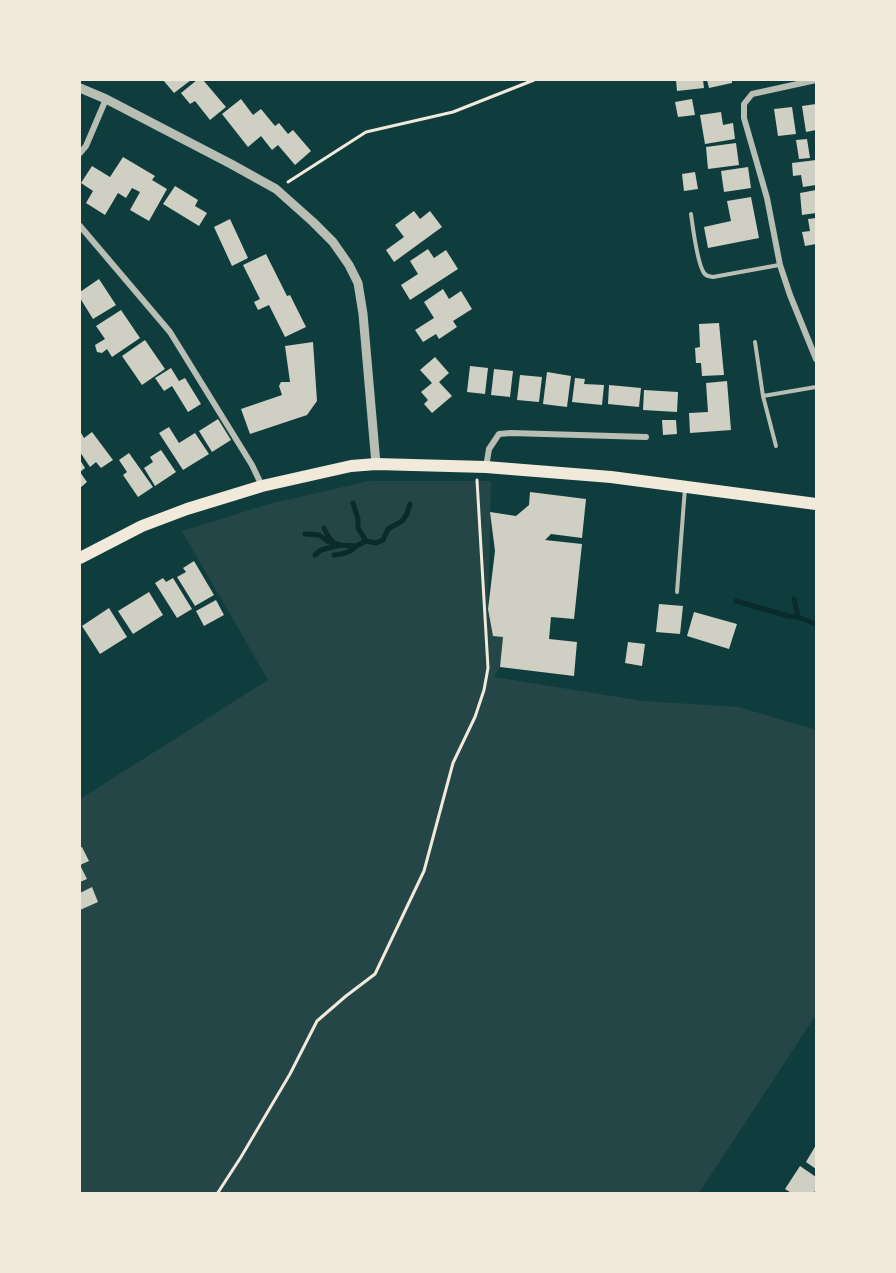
<!DOCTYPE html>
<html>
<head>
<meta charset="utf-8">
<style>
	body { margin:0 }
	#map { position:relative; width:896px; height:1273px; overflow:hidden; background:#0f3d3e; font-family:Bitter,serif }
	canvas { display:block }
	.frame { position:absolute; inset:0; border:81px solid #f1e9da; pointer-events:none }
</style>
</head>
<body>
<div id="map">
<canvas width="896" height="1273"></canvas>
<div class="frame"></div>
</div>
<script>
const context = document.querySelector('canvas').getContext('2d');
context.lineJoin = 'round';
function paint(path, color) {
  context.fillStyle = color;
  context.fill(path, 'evenodd');
}
function strokePath(path, color, width, dash) {
  context.strokeStyle = color;
  context.lineWidth = width;
  context.lineCap = dash ? 'butt' : 'round';
  context.setLineDash(dash || []);
  context.stroke(path);
}
const green = new Path2D(`
	M369,481H491L488,609L503,637L500,667L494,677L643,701L739,707L816,730V1015L699,1193L80,1194V799L268,680L182,531L269,504Z`);
const stream = new Path2D(`
	M353,503L358,519V528L366,541
	M324,528L328,536L333,542
	M305,534L319,535L322,537L327,541L340,545L356,546L366,541L376,543L383,540L388,529L402,521L407,514L410,504
	M315,555L321,550L340,545
	M334,555C342,554 350,553 356,546
	M794,599L798,617
	M736,601L788,616L798,617L816,624`);
const building = new Path2D(`
	M163,80H191L174,93Z
	M197,80H203L226,107L210,120L195,101L190,104L181,93Z
	M676,80H703L704,88L677,91Z
	M707,80H732V83L709,88Z
	M241,99L253,115L261,109L275,126L279,123L288,134L293,130L311,151L295,165L278,145L272,150L261,136L248,147L222,114Z
	M692,99L695,115L678,117L675,102Z
	M816,104V130L806,132L802,106Z
	M792,107L796,134L778,136L774,109Z
	M721,112L723,125L733,123L735,139L705,144L700,115Z
	M807,139L810,158L799,159L796,140Z
	M736,143L739,165L708,169L706,147Z
	M123,157L155,176L152,180L167,189L149,221L130,210L140,192L132,188L126,198L118,193L105,215L86,203L93,191L81,183L92,166L110,177Z
	M816,160V185L803,187L801,175L793,176L792,163Z
	M748,167L751,188L724,192L721,171Z
	M695,172L698,189L684,191L682,174Z
	M175,186L198,200L195,206L207,213L199,226L163,204Z
	M816,190V213L802,215L800,193Z
	M751,197L759,238L708,248L704,227L731,221L727,201Z
	M414,211L420,219L430,211L442,227L394,262L386,250L404,237L395,225Z
	M816,218V244L805,246L802,232L810,231L808,219Z
	M230,219L248,258L232,266L214,227Z
	M428,249L434,258L446,250L458,269L410,300L401,285L418,274L410,261Z
	M266,254L287,296L290,295L306,327L285,337L269,305L258,310L254,302L260,299L243,265Z
	M99,279L116,305L93,319L80,298V292Z
	M443,289L449,299L461,291L472,309L453,321L457,327L439,339L436,334L423,342L415,330L434,318L424,302Z
	M121,310L140,338L112,357L107,349L102,353L97,352L95,345L105,339L96,326Z
	M719,323L724,375L702,376L701,363H696L695,348L700,347L699,324Z
	M145,340L165,369L142,385L122,356Z
	M313,342L317,401L307,415L250,434L241,409L282,395L279,386L281,382H290L285,346Z
	M435,357L449,373L439,382L452,396L432,413L424,404L428,400L421,392L432,383L420,370Z
	M470,366L488,368L485,394L467,392Z
	M171,368L179,381L185,378L201,404L188,412L172,386L164,391L155,378Z
	M494,369L513,371L510,397L491,395Z
	M547,372L571,376L567,407L543,404Z
	M520,375L542,377L539,402L517,400Z
	M575,378L585,379L584,384L604,385L602,405L572,402Z
	M727,381L731,430L690,433L689,413L708,412L706,383Z
	M609,385L641,388L639,407L608,404Z
	M644,390L678,392L677,412L643,410Z
	M218,419L231,440L212,452L199,431Z
	M662,420H676L677,434L663,435Z
	M169,427L179,443L195,433L209,454L183,470L159,433Z
	M80,431L84,438L92,432L113,460L101,468L96,462L90,467L80,452Z
	M161,450L176,472L155,486L144,468L153,462L150,457Z
	M129,453L153,487L138,497L123,475L127,472L119,460Z
	M80,460L85,468L80,472L87,482L80,488Z
	M530,492L586,499L582,538L551,534L545,540L582,544L574,619L551,617L549,639L577,642L574,676L500,667L503,637L493,636L488,609L495,551L490,512L516,516L529,505Z
	M194,561L214,595L195,606L177,577L186,572L183,568Z
	M163,578L166,582L173,578L192,609L177,618L155,583Z
	M149,592L163,615L133,634L118,611Z
	M216,600L224,615L204,626L196,611Z
	M659,604L683,606L680,634L656,632Z
	M109,608L127,637L100,654L82,626Z
	M694,612L737,624L729,649L687,636Z
	M628,642L645,644L642,666L625,663Z
	M82,847L89,861L80,865L87,879L80,882V848Z
	M92,887L98,902L80,910V893Z
	M816,1145V1169L806,1162Z
	M800,1166L816,1177V1189L813,1194H793L785,1189Z`);
const path = new Path2D(`
	M288,182L366,132L453,112L534,80
	M217,1194L241,1157L290,1074L317,1021L346,996L375,974L424,871L453,763L475,717L484,690L488,668L477,480`);
const service = new Path2D(`
	M691,214C693,228 697,263 704,273C707,277 709,276 713,277L779,265
	M755,342L763,396
	M776,446L763,396L816,387
	M677,592L685,488`);
const minor = new Path2D(`
	M816,80L752,94L744,104V118L767,198L780,265L790,295L816,359
	M80,153L86,146L106,99
	M80,226L170,332L252,465L262,486
	M486,467L489,449L499,434L511,433L646,437`);
const tertiary = new Path2D(`
	M80,88L106,99L231,164L276,189L313,222L333,242L349,265L358,283L363,314L376,464`);
const primary = new Path2D(`
	M80,558L142,526L187,509L262,486L351,466L376,464L486,467L611,477L816,504`);
paint(green, '#244646');
strokePath(stream, '#0a2a2b', 5);
paint(building, '#cfcfc3');
strokePath(path, '#f1e9da', 3);
strokePath(service, '#b8beb3', 4);
strokePath(minor, '#b8beb3', 6);
strokePath(tertiary, '#b8beb3', 9);
strokePath(primary, '#f1e9da', 12);
</script>
</body>
</html>
